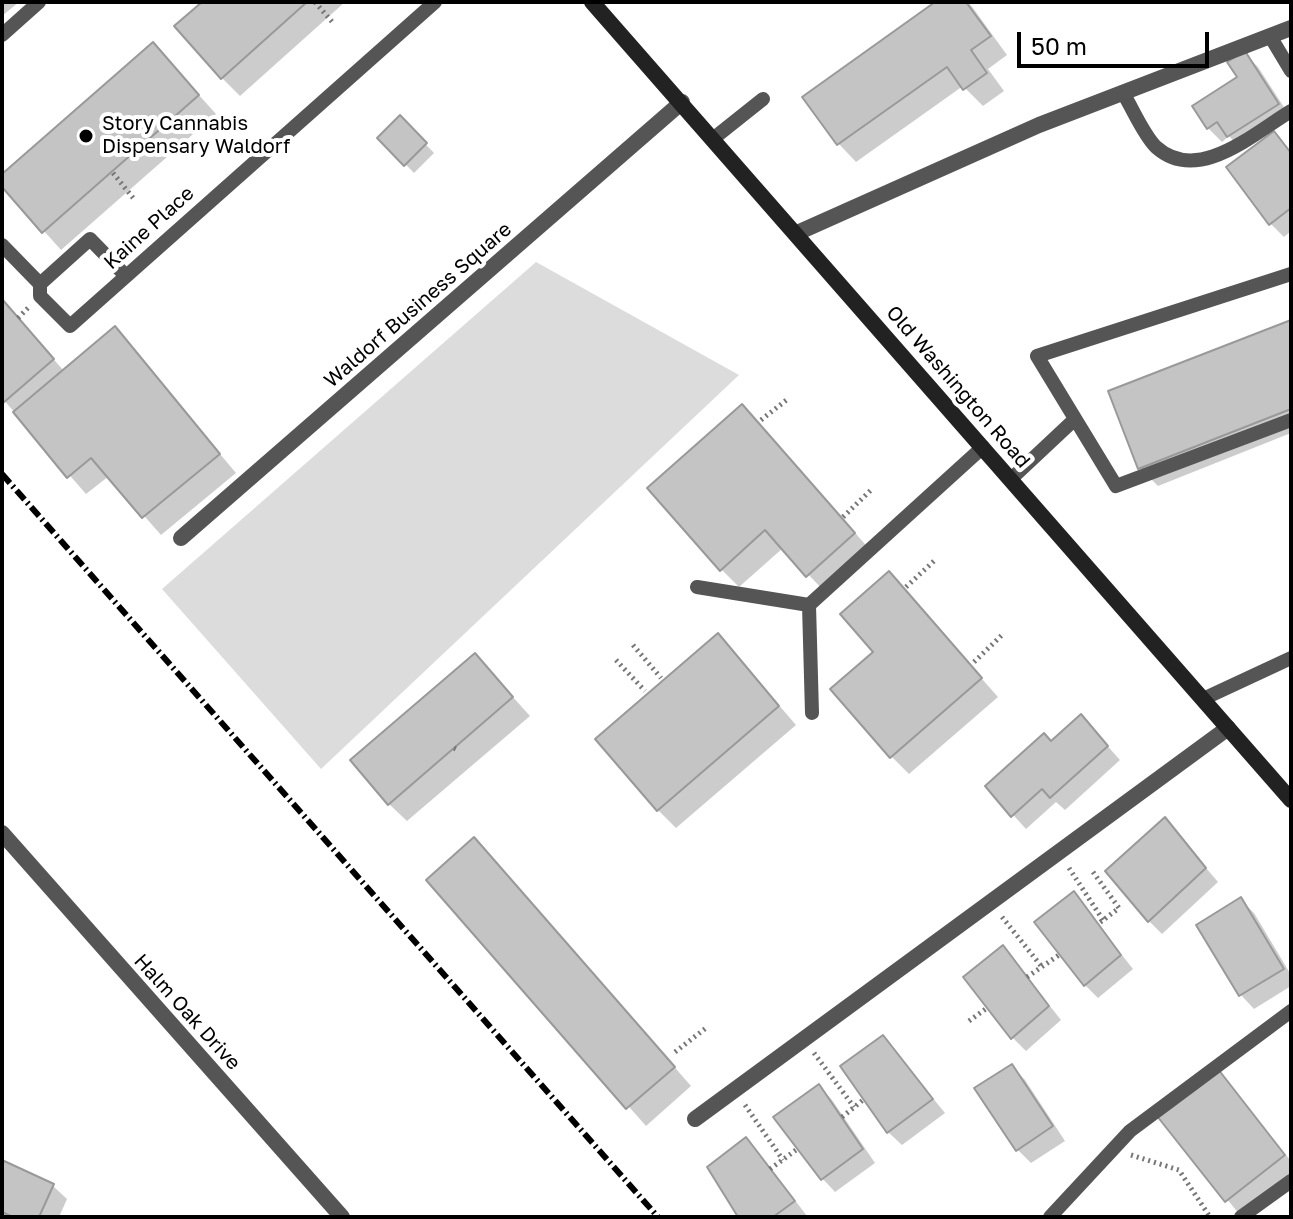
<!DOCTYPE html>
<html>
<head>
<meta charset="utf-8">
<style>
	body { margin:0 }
	#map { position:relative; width:1293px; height:1219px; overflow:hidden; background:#fff; font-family:"Golos Text",sans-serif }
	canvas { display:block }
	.frame { position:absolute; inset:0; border:4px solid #000; pointer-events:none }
	.scale { position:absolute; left:1017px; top:32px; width:192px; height:36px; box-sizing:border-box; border:4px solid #000; border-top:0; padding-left:10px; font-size:24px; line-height:28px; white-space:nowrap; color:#000; -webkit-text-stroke:6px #fff; paint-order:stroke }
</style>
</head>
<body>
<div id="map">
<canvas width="1293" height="1219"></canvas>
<div class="frame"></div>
<div class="scale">50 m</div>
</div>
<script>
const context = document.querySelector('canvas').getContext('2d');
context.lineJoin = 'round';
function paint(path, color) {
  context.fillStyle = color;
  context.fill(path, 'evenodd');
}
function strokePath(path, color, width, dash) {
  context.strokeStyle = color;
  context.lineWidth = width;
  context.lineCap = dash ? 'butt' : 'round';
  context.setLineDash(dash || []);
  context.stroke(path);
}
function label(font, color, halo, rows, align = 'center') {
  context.font = font + ' "Golos Text",sans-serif';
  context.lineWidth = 8;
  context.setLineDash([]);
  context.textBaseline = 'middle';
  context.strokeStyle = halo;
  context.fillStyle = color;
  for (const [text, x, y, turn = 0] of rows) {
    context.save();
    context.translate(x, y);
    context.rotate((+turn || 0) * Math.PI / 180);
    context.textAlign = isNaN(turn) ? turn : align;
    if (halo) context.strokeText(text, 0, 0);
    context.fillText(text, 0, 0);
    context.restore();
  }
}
const green = new Path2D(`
	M536,262L739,375L321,769L162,589Z`);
const shadow = new Path2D(`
	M2,2H19L2,16Z
	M205,2H345L240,96L222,78Z
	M938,2H968L973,8L1007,55L988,69L1004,91L983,106L963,86L856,162L839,144L805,97Z
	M153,44L216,114L61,250L2,184V176Z
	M1245,54L1258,67L1291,118L1242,150L1229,136L1222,142L1208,128L1240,77Z
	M400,118L434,153L414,173L380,138Z
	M1274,133L1291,152V231L1284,237L1270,223Z
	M2,301L64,371L115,329L236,473L161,535L109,476L86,494L2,398Z
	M1291,322V433L1158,486L1140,468Z
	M760,425L872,552L826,593L783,548L739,587L721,569Z
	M889,574L998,697L909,774L891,756L875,652Z
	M735,654L796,725L676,828L658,810Z
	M475,655L530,716L407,821L389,804Z
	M1094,731L1120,760L1065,810L1056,802L1026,829L987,786L1052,743Z
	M1165,820L1218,882L1162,934L1149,921Z
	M492,858L691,1086L646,1126L429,880Z
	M1073,893L1133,969L1098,998L1085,985Z
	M1241,900L1254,913L1291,975V986L1254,1009L1241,995Z
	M1003,947L1061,1020L1026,1051L1012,1037Z
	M883,1037L945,1113L902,1145L888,1132Z
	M1012,1066L1025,1080L1065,1141L1031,1163L1018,1150Z
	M1217,1071L1291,1161V1174L1240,1215L1160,1117Z
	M819,1086L832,1100L875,1163L835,1192L822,1178Z
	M746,1140L759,1153L807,1216L740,1217Z
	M2,1162L53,1186L67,1199L59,1217H2Z`);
const building = new Path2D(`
	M202,2H307L221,79L174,26Z
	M935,2H966L991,36L971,50L987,73L963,90L947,67L837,145L802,97Z
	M153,42L199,95L42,233L2,187V174Z
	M1245,51L1279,104L1227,137L1217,122L1207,129L1192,106L1237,77L1227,62Z
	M400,115L427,143L404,166L377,138Z
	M1274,131L1291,153V208L1269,225L1226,167Z
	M2,299L54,359L3,403L2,401Z
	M1291,320V409L1138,469L1108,391Z
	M115,326L220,454L142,518L91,458L67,478L13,412Z
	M742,404L855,533L806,577L765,530L720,571L647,488Z
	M889,571L982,678L890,758L830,689L873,652L840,614Z
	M718,633L779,706L657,811L595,739Z
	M475,653L513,697L388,805L350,760Z
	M1081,714L1108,746L1050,798L1042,789L1011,817L985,786L1044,733L1051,741Z
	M1165,817L1206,868L1148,922L1105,871Z
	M474,837L675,1067L626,1109L426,880Z
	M1074,891L1121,955L1084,986L1034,922Z
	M1241,897L1284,969L1239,996L1196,925Z
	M1003,945L1049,1006L1011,1039L963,977Z
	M883,1035L933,1099L887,1133L840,1066Z
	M1012,1064L1053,1126L1016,1151L974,1088Z
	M1218,1069L1285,1155L1225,1202L1157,1116Z
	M819,1084L863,1149L821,1180L773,1117Z
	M746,1137L795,1201L773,1217H738L707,1167Z
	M2,1160L54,1184L39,1217H13L2,1212Z`);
const path = new Path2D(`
	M315,2L333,23
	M113,173L134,199
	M18,318L29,307
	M761,420L789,398
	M843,517L871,490
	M906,587L934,561
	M633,645L661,678
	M616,660L645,691
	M974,662L1002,635
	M454,748L456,749
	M1069,868L1103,920
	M1093,872L1119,908L1098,924
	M1002,917L1042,967
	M1027,977L1059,955
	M969,1021L987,1008
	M675,1052L706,1028
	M814,1053L854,1107
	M745,1105L783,1160
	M842,1117L863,1100
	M1131,1155L1179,1170L1210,1217
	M770,1169L796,1150`);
const lane = new Path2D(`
	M2,35L39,2
	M1270,36L1291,71
	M1123,93C1133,109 1143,134 1156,147C1198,185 1254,133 1291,111
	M714,138L763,99
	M2,245L40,284
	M1291,274L1037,356L1116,486L1291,420
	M126,276L90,239L40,284V296L70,326L435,2
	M1011,479L1075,419
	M697,587L809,605
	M1203,699L1291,658
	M812,713L809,605L983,447
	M1050,1217L1130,1131L1291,1011
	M1241,1217L1291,1181`);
const street = new Path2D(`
	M797,233L1039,125L1291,28
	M181,538L682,102
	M2,833L342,1217
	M695,1119L1228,728`);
const secondary = new Path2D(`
	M592,2L1291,800`);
const rail = new Path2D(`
	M2,474L658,1217`);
const markers = [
	[86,136,8,"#000"]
];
const poiNames = [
	["Story Cannabis",102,124],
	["Dispensary Waldorf",102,147]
];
const streetNames = [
	["Kaine Place",149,228,-42],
	["Waldorf Business Square",418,305,-41],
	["Old Washington Road",958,387,49],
	["Halm Oak Drive",187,1012,48]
];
paint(green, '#dcdcdc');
paint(shadow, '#0003');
paint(building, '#c4c4c4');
strokePath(building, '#999', 2);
strokePath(path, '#777', 5, [2, 4]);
strokePath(lane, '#555', 14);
strokePath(street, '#555', 16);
strokePath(secondary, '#222', 16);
strokePath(rail, '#000', 6, [12, 4, 2, 4]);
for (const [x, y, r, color] of markers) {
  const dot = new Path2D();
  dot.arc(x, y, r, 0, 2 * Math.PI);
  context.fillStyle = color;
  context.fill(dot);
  strokePath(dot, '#fff', 3);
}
label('20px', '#000', '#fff', poiNames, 'left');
label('20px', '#000', '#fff', streetNames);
</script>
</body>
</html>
